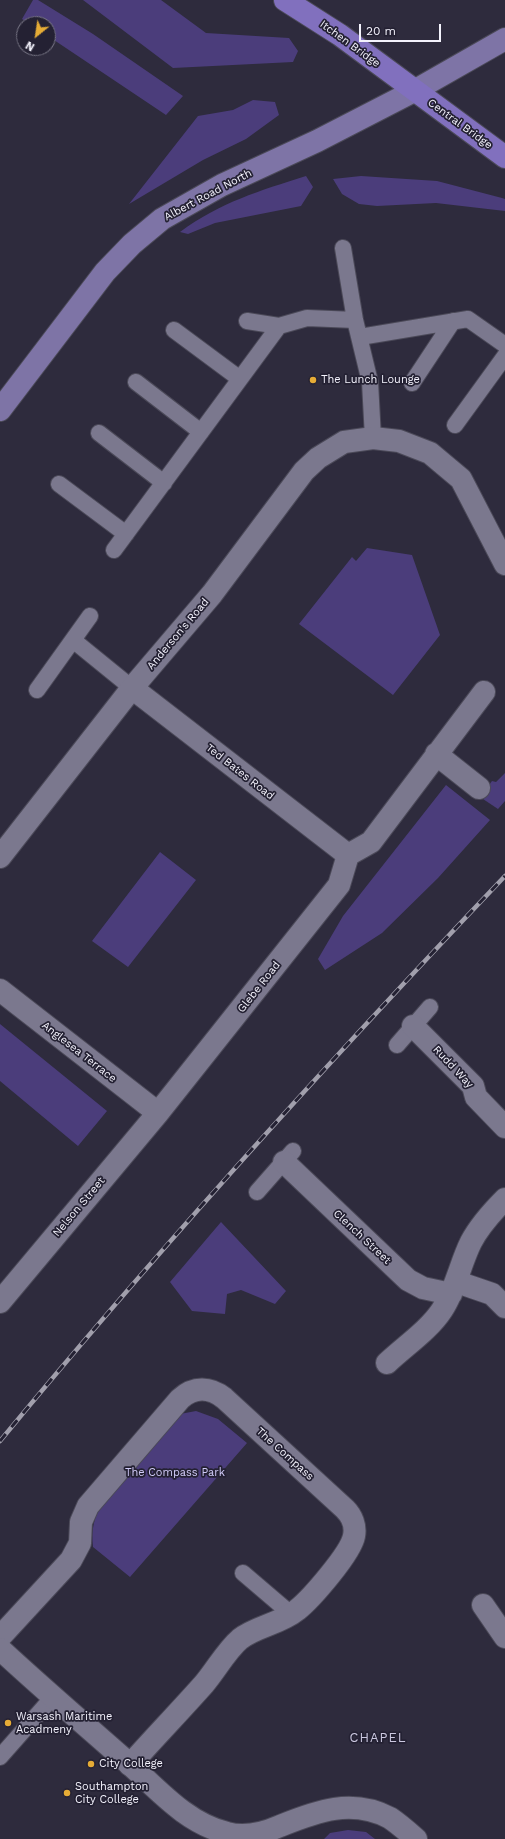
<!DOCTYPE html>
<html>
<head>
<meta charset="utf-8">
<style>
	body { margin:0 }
	#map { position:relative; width:505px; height:1839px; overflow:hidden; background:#2e2b3d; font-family:"Work Sans",sans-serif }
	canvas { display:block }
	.north { position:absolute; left:16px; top:16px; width:40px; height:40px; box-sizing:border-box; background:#242133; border:1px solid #777584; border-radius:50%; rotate:210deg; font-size:11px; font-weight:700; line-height:16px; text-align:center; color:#f4f3fd }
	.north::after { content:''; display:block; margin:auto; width:14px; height:18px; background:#e6ac36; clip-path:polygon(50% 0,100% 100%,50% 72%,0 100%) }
	.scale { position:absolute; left:359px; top:24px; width:82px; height:18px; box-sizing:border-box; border:2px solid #f4f3fd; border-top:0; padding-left:5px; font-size:12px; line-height:14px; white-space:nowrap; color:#f4f3fd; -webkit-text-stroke:3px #242133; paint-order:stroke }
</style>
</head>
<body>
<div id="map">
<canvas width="505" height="1839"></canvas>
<div class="north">N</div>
<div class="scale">20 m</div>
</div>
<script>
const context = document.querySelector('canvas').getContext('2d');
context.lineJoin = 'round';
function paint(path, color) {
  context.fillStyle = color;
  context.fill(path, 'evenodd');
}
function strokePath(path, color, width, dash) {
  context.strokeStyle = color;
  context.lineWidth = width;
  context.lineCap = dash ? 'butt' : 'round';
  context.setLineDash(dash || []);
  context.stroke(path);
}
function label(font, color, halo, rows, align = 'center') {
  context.font = font + ' "Work Sans",sans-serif';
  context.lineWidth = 3.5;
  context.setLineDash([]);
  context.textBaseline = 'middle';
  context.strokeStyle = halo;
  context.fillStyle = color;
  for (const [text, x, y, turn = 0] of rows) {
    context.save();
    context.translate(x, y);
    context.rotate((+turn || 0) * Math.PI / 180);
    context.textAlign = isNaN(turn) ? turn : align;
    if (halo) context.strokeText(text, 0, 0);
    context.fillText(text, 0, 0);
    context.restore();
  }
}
const green = new Path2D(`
	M33,0H38L93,34L183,96L166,115L48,36V24H30L22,19Z
	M83,0H161L206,33L289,38L298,51L293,62L173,68Z
	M253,100L275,102L279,115L246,139L203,160L129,204L198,116L233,110Z
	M306,176L313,187L301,206L215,223L188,234L180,232C221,202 259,191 306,176Z
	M361,176L437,181L502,198L505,199V211L436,203L377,206L359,204L342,194L333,179Z
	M367,548L412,555L440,635L393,695L299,624L352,557L356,561Z
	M505,773V801L498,809L480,797L492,781L496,782Z
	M446,785L490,820L438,878L382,933L325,970L318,959L343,916Z
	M160,852L196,880L128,967L92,941Z
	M0,1024L107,1111L78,1146L0,1081Z
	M221,1222L286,1291L275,1304L241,1290L227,1294L225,1314L192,1311L170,1282Z
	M196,1411L218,1419L247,1443L130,1577L93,1547C91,1529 94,1517 103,1502L180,1414Z
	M348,1830L366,1832L375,1839H324L330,1833Z`);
const service = new Path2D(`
	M343,248L355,320L370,382L373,438
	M247,321L279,326
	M174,330L240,379
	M360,337L468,319L505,345
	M136,382L201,432
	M412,383L453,321
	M455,425L505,356
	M99,433L164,483
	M59,484L126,534
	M114,550L279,326L307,318L355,320
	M73,640L132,688
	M37,690L90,616
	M397,1045L430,1007
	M257,1192L293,1151
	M243,1573L291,1614
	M0,1757L53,1697`);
const minor = new Path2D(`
	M132,688L348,855
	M436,754L479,788
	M348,855L371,842L484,692
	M0,857L132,688L212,594L304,471L318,458L344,442L373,438L399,441L430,453L461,479L505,564
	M0,990L158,1113
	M413,1026L473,1086L476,1097L505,1127
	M284,1162L408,1280L423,1288L451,1294
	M457,1282L492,1294L505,1307
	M0,1302L158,1113L339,885L348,855
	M387,1363C405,1346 429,1330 442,1310C456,1289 460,1264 471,1242C480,1225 492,1212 505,1199
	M483,1605L505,1637
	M0,1637L71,1560L80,1543L81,1522L88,1506L180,1399C194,1386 210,1387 224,1398L345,1509C352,1516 356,1526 354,1536C351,1553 311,1599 297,1610C280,1624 257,1626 240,1639C226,1651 216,1670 204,1684C180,1711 154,1738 130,1765`);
const tertiary = new Path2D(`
	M0,1649C41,1687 83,1723 125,1760C156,1787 185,1823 227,1833C245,1838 264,1833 280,1826C317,1811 352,1798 390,1818C399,1824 408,1832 416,1839`);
const secondary = new Path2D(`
	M0,410L105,272L132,244L162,219L222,185L317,141L414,91L505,39`);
const primary = new Path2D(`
	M285,0L340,35L505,157`);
const rail = new Path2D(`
	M0,1441C161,1246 331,1059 505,876`);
const markers = [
	[313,380,4,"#e6ac36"],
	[8,1723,4,"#e6ac36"],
	[91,1764,4,"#e6ac36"],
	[67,1793,4,"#e6ac36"]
];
const streetNames = [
	["Itchen Bridge",350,44,36],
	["Central Bridge",460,124,36],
	["Albert Road North",208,195,-28],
	["Anderson's Road",178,634,-50],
	["Ted Bates Road",240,772,38],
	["Glebe Road",259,987,-52],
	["Anglesea Terrace",79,1052,38],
	["Rudd Way",453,1067,47],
	["Nelson Street",79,1207,-50],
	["Clench Street",362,1237,43],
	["The Compass",285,1454,42]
];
const poiNames = [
	["The Lunch Lounge",321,380],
	["Warsash Maritime",16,1717],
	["Acadmeny",16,1730],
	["City College",99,1764],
	["Southampton",75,1787],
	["City College",75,1800]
];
const parkNames = [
	["The Compass Park",175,1473]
];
const quarterNames = [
	["CHAPEL",378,1738]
];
paint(green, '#4b3d7b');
strokePath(service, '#4b4958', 18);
strokePath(minor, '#4b4958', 24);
strokePath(tertiary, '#4b4958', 24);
strokePath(secondary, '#4b4958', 24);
strokePath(primary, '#4b4958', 24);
strokePath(service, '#7b788e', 16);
strokePath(minor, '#7b788e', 22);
strokePath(tertiary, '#7b788e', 22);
strokePath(secondary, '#7e74a6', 22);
strokePath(primary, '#8170be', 22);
strokePath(rail, '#a19fac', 4.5);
strokePath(rail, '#242133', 3, [9]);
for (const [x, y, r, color] of markers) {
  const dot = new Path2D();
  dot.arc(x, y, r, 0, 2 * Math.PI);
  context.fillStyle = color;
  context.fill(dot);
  strokePath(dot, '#242133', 1.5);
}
label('11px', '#f4f3fd', '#242133', streetNames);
label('11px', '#f4f3fd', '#242133', poiNames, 'left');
label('11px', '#d1cbf8', '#242133', parkNames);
context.letterSpacing = '1px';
label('13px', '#cbc8e0', '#242133', quarterNames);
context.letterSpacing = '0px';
</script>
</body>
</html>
